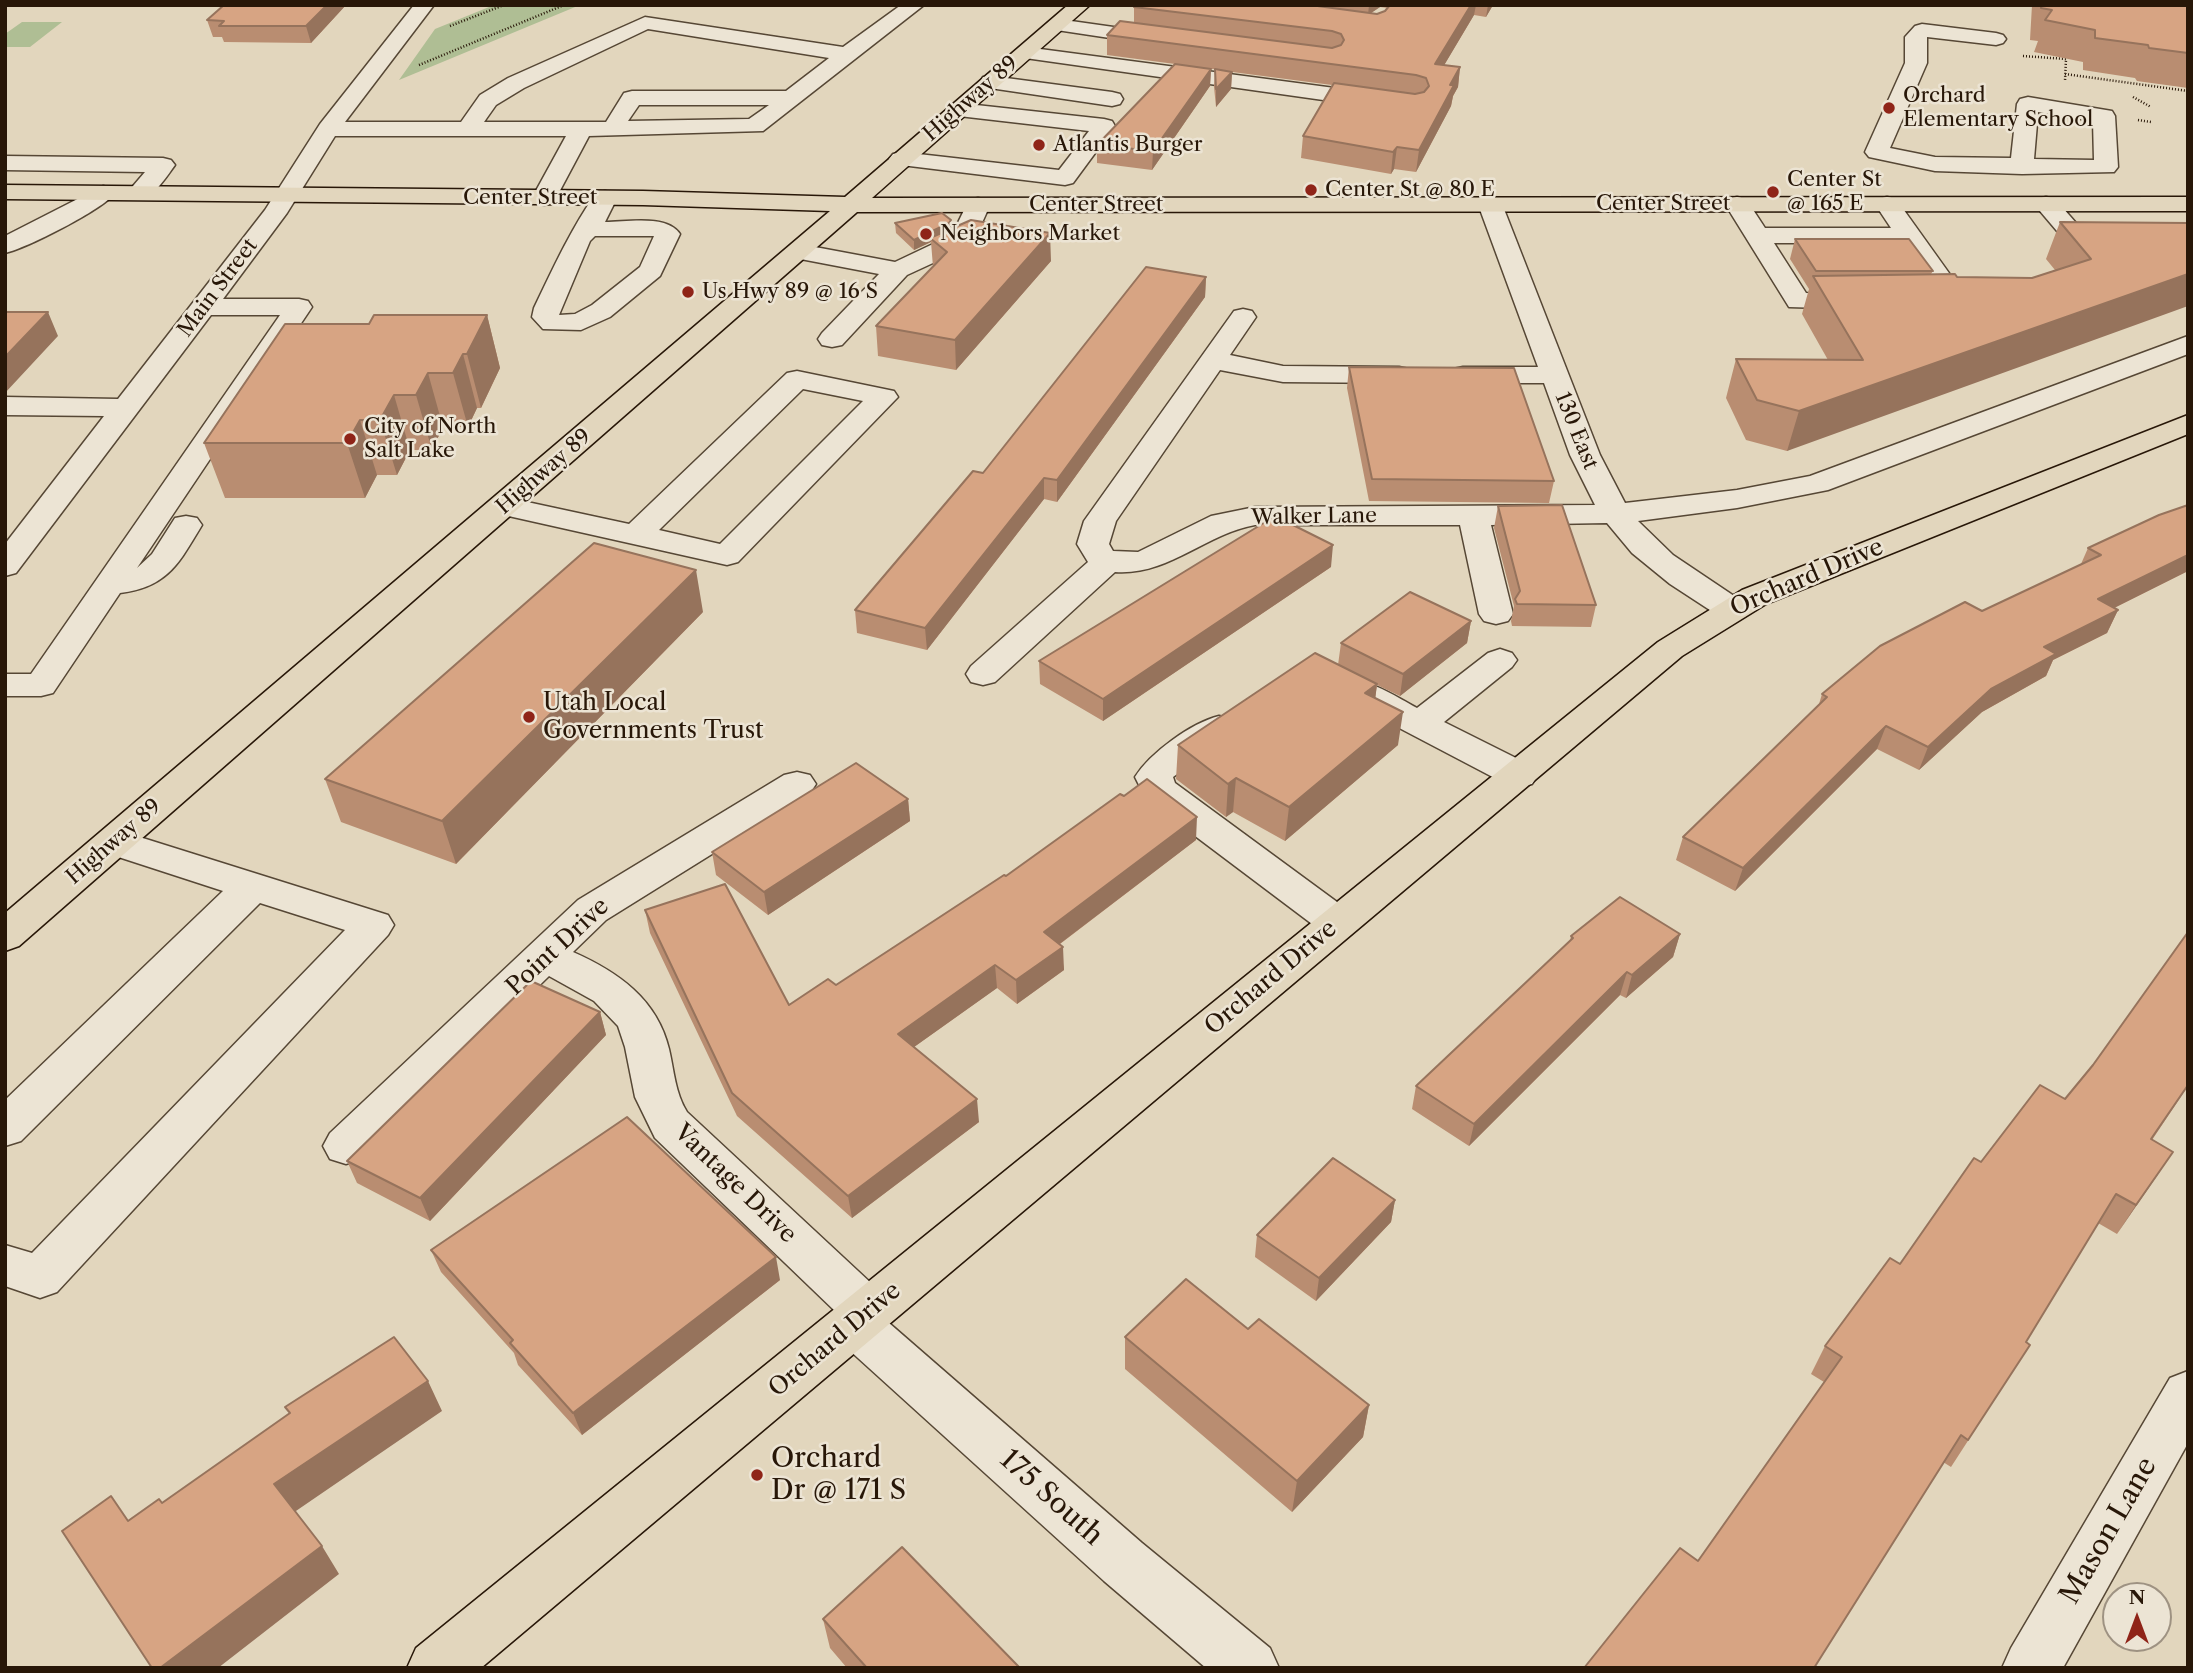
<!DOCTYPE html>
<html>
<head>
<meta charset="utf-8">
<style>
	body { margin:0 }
	#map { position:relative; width:2193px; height:1673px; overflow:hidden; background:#e2d6bd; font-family:"Libre Caslon Text",serif }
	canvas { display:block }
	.frame { position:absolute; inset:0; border:7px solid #281708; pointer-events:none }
	.north { position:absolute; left:2102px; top:1582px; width:70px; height:70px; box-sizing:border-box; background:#ece4d4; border:2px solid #9e9282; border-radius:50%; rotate:0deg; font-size:19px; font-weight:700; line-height:28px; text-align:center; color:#281708 }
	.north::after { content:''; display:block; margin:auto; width:24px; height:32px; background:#8f2418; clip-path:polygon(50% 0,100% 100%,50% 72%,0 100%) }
</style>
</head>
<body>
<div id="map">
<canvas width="2193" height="1673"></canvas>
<div class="frame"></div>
<div class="north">N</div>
</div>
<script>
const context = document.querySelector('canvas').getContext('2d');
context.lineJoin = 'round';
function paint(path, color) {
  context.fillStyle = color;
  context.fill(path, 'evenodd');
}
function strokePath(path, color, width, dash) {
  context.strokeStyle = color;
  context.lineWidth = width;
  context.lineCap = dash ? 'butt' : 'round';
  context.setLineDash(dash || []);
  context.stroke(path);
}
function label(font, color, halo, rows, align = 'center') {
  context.font = font + ' "Libre Caslon Text",serif';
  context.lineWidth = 5;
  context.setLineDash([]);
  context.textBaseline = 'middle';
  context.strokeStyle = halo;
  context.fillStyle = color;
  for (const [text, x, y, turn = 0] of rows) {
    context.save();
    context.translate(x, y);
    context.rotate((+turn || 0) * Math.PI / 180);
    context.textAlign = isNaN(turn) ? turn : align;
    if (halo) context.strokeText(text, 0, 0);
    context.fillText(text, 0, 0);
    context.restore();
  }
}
const green = new Path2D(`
	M494,5H580L399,80L435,29Z
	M22,22H62L30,47H5V34Z`);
const path = new Path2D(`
	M450,26L504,5
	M2023,56L2066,59L2065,81
	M419,65L564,5
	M2065,74L2188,91
	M2133,97L2151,107
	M2138,120L2151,122`);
const minor = new Path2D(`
	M414,5H434L345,122H461L480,95L508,78L645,17L843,47L901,5H924L763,131L589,136L556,198L553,203L544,205L535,203L532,198L566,136H335L287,213L223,299H299L308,301L312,307L137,568L152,554L175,518L186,516L197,518L202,525C179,563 168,587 120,593L53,693L41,696H5V674H31L280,315H211L16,573L5,576V544L104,416L5,415V397L118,399L265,210L320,124ZM648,29L829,58L786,91H632L624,93L606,122H484L496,105L524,88ZM639,105H769L749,119L628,121Z
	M1057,19L1163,34L1170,36L1173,40L1170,44L1163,46L1050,29L1047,25L1050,21Z
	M1922,24L1996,33L2003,35L2006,39L2003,43L1996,45L1927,37V63L1890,148L1935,157L2011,158L2017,104L2020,99L2028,97L2112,111L2115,116L2118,167L2114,172L2022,174L1935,171L1869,157L1865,152L1905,63V37L1915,26ZM2038,112L2093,121L2094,160L2034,159Z
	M1025,47L1380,94L1388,96L1391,101L1388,106L1380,108L1018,57L1015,53L1018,49Z
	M991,76L1112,92L1120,94L1123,99L1120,104L1112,106L983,87L980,82L983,77Z
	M958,103L1104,119L1112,121L1115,126L1073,183L1065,185L893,164L889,159L893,154L901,152L1059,170L1089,131L950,115L947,110L950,105Z
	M5,156L163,158L171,160L175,165C164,180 151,203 131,198L127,193L145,172L5,170Z
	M103,186L111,188L115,193C104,209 25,249 5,253V236Z
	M605,191L614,193L617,198L605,222C627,222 667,214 680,234L660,276L610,317L581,330L543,329L532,317L534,308C553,268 571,229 596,193ZM595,236H654L640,267L592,305L575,314L559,315L590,241Z
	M1490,197L1499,199L1502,204L1600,455L1625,503L1737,490L1810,476L2188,336V354L1828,490L1737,508L1638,521L1673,555L1743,602L1748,609L1743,616L1731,619L1719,616L1670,584L1632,553L1607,523L1491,525L1513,614L1508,621L1496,624L1484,621L1479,614L1460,525H1255C1205,534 1168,576 1115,572L995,682L983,685L971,682L966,674L971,666L1088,562L1077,544L1084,521L1234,311L1243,309L1252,311L1256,317L1230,355L1283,366L1399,367L1409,369L1413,375L1409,381L1399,383L1283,382L1220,370L1116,521L1109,544L1113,551L1138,552L1211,516L1255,507L1595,505L1570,455L1544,383H1463L1453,381L1449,375L1453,369L1463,367H1538L1478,204L1481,199Z
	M1737,197L1746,199L1765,228H1891L1875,204L1878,199L1887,197L1896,199L1969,301L1965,307L1956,309L1929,307L1925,301L1929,295L1937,293L1902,243H1774L1806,293L1866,295L1870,301L1866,307L1857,309L1789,307L1725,204L1728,199Z
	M2046,197L2055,199L2084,232H2188V246L2068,244L2034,204L2037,199Z
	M978,198L987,200L990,205L972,245L907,275L842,345L832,347L822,345L818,339L822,333L879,274L790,257L786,252L790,247L799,244L895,262L952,235L969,200Z
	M797,371L894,391L898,397L738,562L727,565L504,515L493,513L488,506L493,499L504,497L629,524L787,373ZM803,389L863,401L720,544L659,530Z
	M1500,649L1512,653L1517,660L1512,667L1444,722L1532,766L1538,775L1532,784L1519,787L1506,784L1344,699L1338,691L1344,683C1369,677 1394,696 1417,708L1488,653Z
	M1219,716L1232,719L1237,727L1232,735L1173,777L1175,783L1352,913L1358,923L1352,933L1338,937L1324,933L1146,799L1135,777C1150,753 1191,723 1219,716Z
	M797,772L810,775L816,784L810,793L606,920L573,952C618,972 657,999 669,1049C674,1070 675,1093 687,1112L886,1297L894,1312L889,1323L1142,1543L1270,1648L1279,1668H1206L1104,1581L837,1339L830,1324L836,1312L655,1138L635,1097L625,1047L618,1026L594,1001L549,976L362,1159L346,1164L330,1159L323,1146L330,1133L578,900L784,775Z
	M114,829L388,915L394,925L388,935L57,1292L40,1298L5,1286V1245L32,1253L345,930L260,903L21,1141L5,1146V1100L223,891L100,851L95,842L100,833Z
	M2188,1371V1443L2063,1668H2002L2011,1648L2170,1378Z`);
const major = new Path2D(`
	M1068,5H1090L872,198L2188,197V211L857,212L19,946L5,951V913L830,211L643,205L5,199V185L643,191L845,197Z
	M2188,415V434L1766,604L1682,656L481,1668H407L416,1648L1658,642L1742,590Z`);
const wall = new Path2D(`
	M224,5H346L311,43L224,42L222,37H213L207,20Z
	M1135,5H1493L1486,17L1474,15L1444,65L1460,67L1458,87L1453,96L1451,106L1416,172L1394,169L1391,174L1301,158L1303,136L1332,85L1217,70L1232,72L1231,89L1216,107L1214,87L1215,69H1211L1210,86L1152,170L1097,163V145L1175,64L1107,55V35L1134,23V7ZM1380,7L1388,8L1385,11L1377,14L1371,13Z
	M2032,5L2188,6V88L2137,81L2135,78L2083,70V62L2034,52L2038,41L2030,40Z
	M2060,222L2188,223L1787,451L1746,440L1726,398L1736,359L1828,360L1802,314L1809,289L1790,259L1795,239L1933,271L1931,274L1957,277L2032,278L2055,270L2046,259Z
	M895,223L951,228L1051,261L956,370L878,356L876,326L933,267L931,242L914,250L896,233Z
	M1206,277L1205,297L1057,502L1044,499L927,650L857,633L855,610L983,473Z
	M487,315L500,368L481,408H477L468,427H443L432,450H410L397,475H377L365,498H225L204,443L369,324Z
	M1349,367L1554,481L1549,503L1369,501L1347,388Z
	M1498,506L1596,605L1591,627L1512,626L1511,621L1514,606L1494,528Z
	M2088,548L2188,571L2114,608L2118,610L2107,633L2053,660L2046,676L1982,712L1919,770L1877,749L1735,891L1676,860L1683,837L1819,704L1822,694L2081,564Z
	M1331,567L1103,721L1040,684L1039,661Z
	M703,612L456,864L341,822L325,779Z
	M1471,621L1467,643L1400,696L1377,685L1375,698L1398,745L1285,841L1233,812L1226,817L1176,779L1178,745L1338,665L1341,643Z
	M908,799L910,821L768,915L716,875L712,852Z
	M1196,840L1060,944L1064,970L1017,1004L997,988L914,1047L979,1122L852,1218L737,1116L650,933L645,910L789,1005L836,985L1006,876Z
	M1680,934L1673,957L1626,998L1620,995L1469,1146L1412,1109L1416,1086L1570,941L1571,936Z
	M600,1012L606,1035L430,1221L357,1183L347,1161Z
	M2188,1086L2152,1140L2173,1152L2117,1234L2098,1223L2026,1342L2030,1345L1951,1467L1943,1462L1698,1561L1824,1382L1811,1374L1825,1346L1900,1264L1981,1162L2065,1099Z
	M1395,1200L1391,1222L1316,1301L1255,1257L1257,1235Z
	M431,1250L780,1280L582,1435L518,1365L514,1353L441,1272Z
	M1248,1329L1369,1405L1363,1437L1292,1512L1125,1369V1337Z
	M823,1619L1020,1668H847L830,1648Z`);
const shadedWall = new Path2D(`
	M327,5H346L311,43L306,26Z
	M1369,5H1380V7L1368,15Z
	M1471,5H1476L1474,15L1433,84L1435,64Z
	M1488,5H1493L1486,17Z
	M1460,67L1458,87L1453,96L1451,106L1416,172L1419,150L1450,85Z
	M1211,69L1210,86L1152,170L1153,151Z
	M1232,72L1231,89L1216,107V89Z
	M1397,147L1394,169L1391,174L1393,152Z
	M951,220V230L930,238L931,242L914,250V240Z
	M1050,233L1051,261L956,370L955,340Z
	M2188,274V306L1787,451L1799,411Z
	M1206,277L1205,297L1057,502V480Z
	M48,312L58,336L5,393V357Z
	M487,315L500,368L481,408L467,354Z
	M463,354L477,408L468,427L453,373Z
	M428,373L443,427L432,450L416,395Z
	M394,395L410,450L397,475L380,420Z
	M360,420L377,475L365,498L347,443Z
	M1044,478V499L927,650L925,628Z
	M1333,545L1331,567L1103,721V699Z
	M2188,555V571L2088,621L2098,599Z
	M696,570L703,612L456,864L442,821Z
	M2118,610L2107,633L2053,660L2046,676L1982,712L1919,770L1928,747L1991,689L2044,647Z
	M1471,621L1467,643L1400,696L1403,674Z
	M1377,684L1373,718L1365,693Z
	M1403,712L1398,745L1285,841L1289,807Z
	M1886,726L1877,749L1735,891L1743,868Z
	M1236,778L1233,812L1226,817L1228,784Z
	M908,799L910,821L768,915L764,892Z
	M1197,817L1196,840L1045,955L1044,932Z
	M1680,934L1673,957L1626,998L1632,975Z
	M1063,947L1064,970L1017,1004L1016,980Z
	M995,965L997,988L900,1057L898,1034Z
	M1627,972L1620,995L1469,1146L1474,1124Z
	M600,1012L606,1035L430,1221L420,1198Z
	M977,1099L979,1122L852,1218L848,1196Z
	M2173,1152L2154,1180L2117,1234L2136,1205Z
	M1395,1200L1391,1222L1316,1301L1319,1278Z
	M776,1257L780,1280L582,1435L573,1413Z
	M428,1381L442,1411L293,1513L274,1484Z
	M1369,1405L1363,1437L1292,1512L1297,1481Z
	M322,1546L339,1574L218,1668H160Z`);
const building = new Path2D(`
	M224,5H327L306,26H219L224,21L207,20Z
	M1135,5H1310L1377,14L1385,11L1390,5H1471L1435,64L1460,67L1450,85H1454L1419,150L1397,147L1393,152L1303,136L1334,83L1415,94L1424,92L1429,86L1426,78L1416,75L1107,35L1120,21L1332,48L1341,45L1344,40L1341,34L1332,31L1134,7Z
	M2041,5L2188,6V53L2149,48L2148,45L2095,38V30L2045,20L2052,10L2041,8Z
	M1175,64L1211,69L1153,151L1097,145Z
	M1215,69L1232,72L1216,89Z
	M942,213L951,220L949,223L914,240L895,223Z
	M971,220L1050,233L955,340L876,326L947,252L930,238Z
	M2060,222L2188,223V274L1799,411L1757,400L1736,359L1863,360L1813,276L1955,274L1957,277L2032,278L2091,259Z
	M1795,239H1909L1933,271H1816Z
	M1146,267L1206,277L1057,480L1044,478L925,628L855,610L973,471L983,473Z
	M5,312H48L5,357Z
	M374,315H487L467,354H463L453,373H428L416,395H394L380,420H360L347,443H204L285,324H369Z
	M1349,367L1514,368L1554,481L1372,479Z
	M1562,505L1596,605L1517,604L1515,599L1520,591L1498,506Z
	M2188,505V555L2098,599L2118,610L2044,647L2056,654L1991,689L1928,747L1886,726L1743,868L1683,837L1827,697L1822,694L1880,646L1965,602L1982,611L2101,555L2088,548L2159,515Z
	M1275,516L1333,545L1103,699L1039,661Z
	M594,543L696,570L442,821L325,779Z
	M1410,592L1471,621L1403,674L1341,643Z
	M1315,653L1377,684L1365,693L1403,712L1289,807L1236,778L1228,784L1178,745Z
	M856,763L908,799L764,892L712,852Z
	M1147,779L1197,817L1044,932L1063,947L1016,980L995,965L898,1034L977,1099L848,1196L732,1093L645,910L725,884L789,1005L828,979L836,985L1004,875L1006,876L1120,794L1124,796Z
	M1620,897L1680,934L1632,975L1627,972L1474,1124L1416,1086L1573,938L1571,936Z
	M2188,932V1085L2151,1139L2173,1152L2136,1205L2116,1194L2026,1342L2030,1345L1968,1440L1961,1435L1814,1668H1584L1680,1548L1698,1561L1842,1357L1825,1346L1890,1258L1900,1264L1974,1158L1981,1162L2040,1085L2065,1099L2093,1065Z
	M531,981L600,1012L420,1198L347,1161Z
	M627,1117L776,1257L573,1413L510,1343L513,1340L431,1250Z
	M1333,1158L1395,1200L1319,1278L1257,1235Z
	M1186,1279L1248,1329L1259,1319L1369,1405L1297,1481L1125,1337Z
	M394,1337L428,1381L274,1484L322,1546L160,1668H152L62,1531L111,1496L128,1521L159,1499L162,1503L290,1413L285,1407Z
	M902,1547L1020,1668H867L823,1619Z`);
const markers = [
	[1889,108,7,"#8f2418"],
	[1039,145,7,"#8f2418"],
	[1311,190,7,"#8f2418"],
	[1773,192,7,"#8f2418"],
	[926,234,7,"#8f2418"],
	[688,292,7,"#8f2418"],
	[350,439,7,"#8f2418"],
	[529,717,7,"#8f2418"],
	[757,1475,7,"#8f2418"]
];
const farPoinames = [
	["Orchard",1903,96],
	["Elementary School",1903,120],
	["Atlantis Burger",1053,145],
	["Center St",1787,180],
	["@ 165 E",1787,204],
	["Center St @ 80 E",1325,190],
	["Neighbors Market",940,234],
	["Us Hwy 89 @ 16 S",702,292],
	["City of North",364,427],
	["Salt Lake",364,451]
];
const farStreetnames = [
	["Highway 89",971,99,-41],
	["Center Street",530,198],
	["Center Street",1663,204],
	["Center Street",1096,205],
	["Main Street",218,288,-53],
	["130 East",1576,431,68],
	["Highway 89",544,472,-41],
	["Walker Lane",1314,517,-1],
	["Highway 89",114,842,-41]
];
const streetNames = [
	["Orchard Drive",1807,578,-23],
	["Point Drive",558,947,-43],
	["Orchard Drive",1271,978,-40],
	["Vantage Drive",735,1184,44],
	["Orchard Drive",835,1340,-40]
];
const poiNames = [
	["Utah Local",543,703],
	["Governments Trust",543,731]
];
const nearPoinames = [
	["Orchard",771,1459],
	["Dr @ 171 S",771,1491]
];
const nearStreetnames = [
	["175 South",1051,1498,42],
	["Mason Lane",2109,1531,-60]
];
paint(green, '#afbe94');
strokePath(minor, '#564735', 3);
strokePath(major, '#281708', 3);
strokePath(path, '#281708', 2.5, [1, 2]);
paint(minor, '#ece4d4');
paint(major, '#e2d6bd');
paint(wall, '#b98d71');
paint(shadedWall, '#96735c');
paint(building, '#d7a483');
strokePath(building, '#96735c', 2);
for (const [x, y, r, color] of markers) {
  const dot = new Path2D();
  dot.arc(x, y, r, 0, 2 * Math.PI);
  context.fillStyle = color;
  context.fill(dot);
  strokePath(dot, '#ece4d4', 2.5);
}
label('21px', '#281708', '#ece4d4', farPoinames, 'left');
label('21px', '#281708', '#ece4d4', farStreetnames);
label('24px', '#281708', '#ece4d4', streetNames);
label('24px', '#281708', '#ece4d4', poiNames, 'left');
label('28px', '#281708', '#ece4d4', nearPoinames, 'left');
label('28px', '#281708', '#ece4d4', nearStreetnames);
</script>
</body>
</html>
